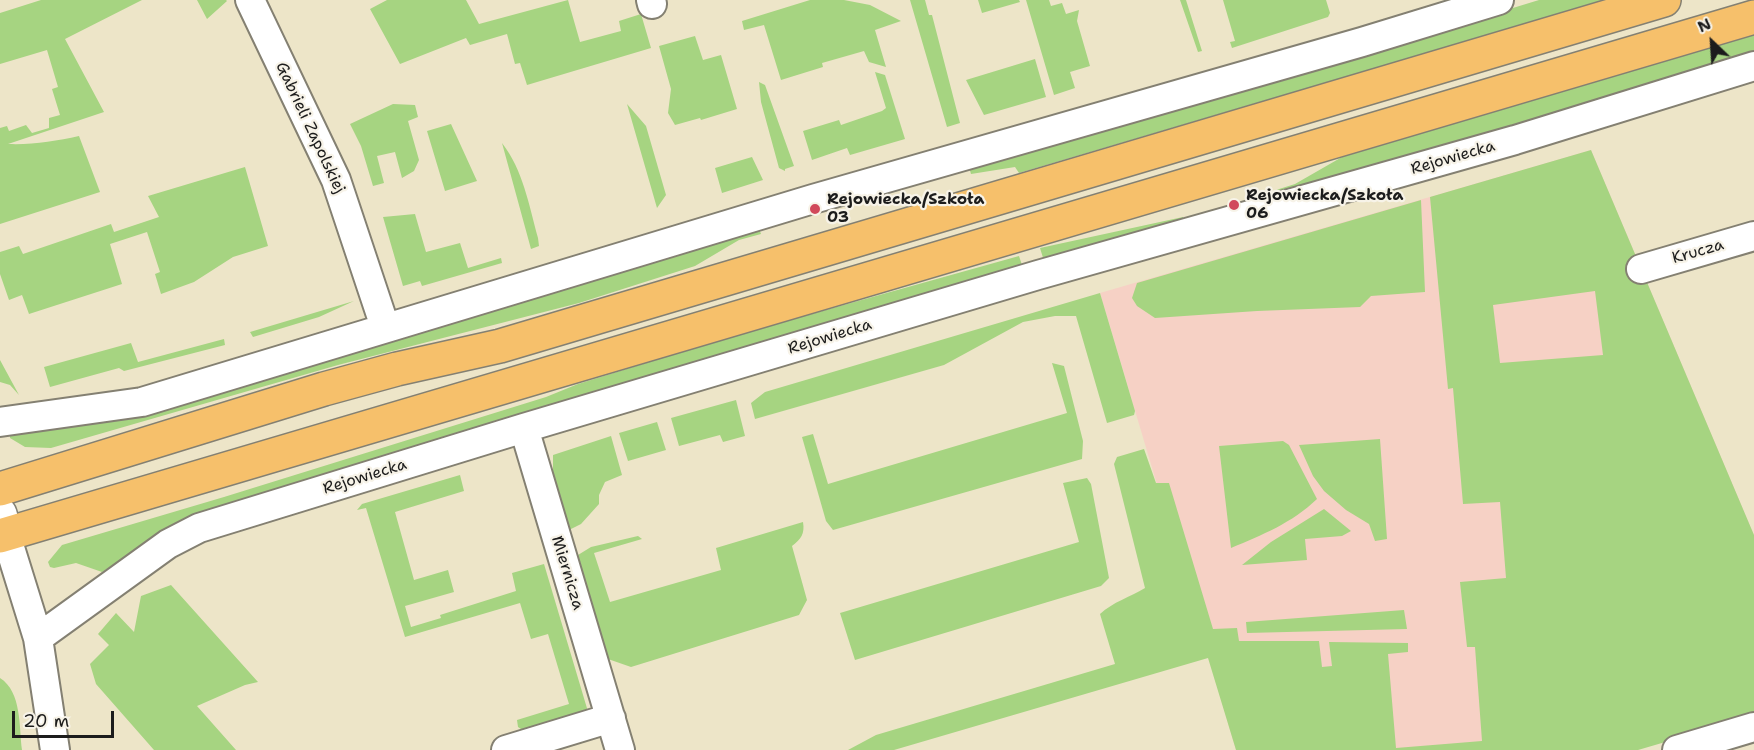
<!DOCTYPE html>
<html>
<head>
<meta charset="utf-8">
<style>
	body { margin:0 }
	#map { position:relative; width:1754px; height:750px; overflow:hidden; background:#ede5c8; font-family:"Shantell Sans",sans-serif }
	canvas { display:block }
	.north { position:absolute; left:1682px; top:12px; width:60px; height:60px; -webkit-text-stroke:4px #f7f3e8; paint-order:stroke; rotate:335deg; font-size:16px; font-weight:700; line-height:24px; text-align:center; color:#1c1c1c }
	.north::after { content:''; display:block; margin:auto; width:21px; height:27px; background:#1c1c1c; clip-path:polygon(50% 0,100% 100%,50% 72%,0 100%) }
	.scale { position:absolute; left:12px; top:711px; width:102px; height:27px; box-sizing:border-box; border:3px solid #1c1c1c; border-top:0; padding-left:8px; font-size:18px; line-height:21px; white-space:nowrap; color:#1c1c1c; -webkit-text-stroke:4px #f7f3e8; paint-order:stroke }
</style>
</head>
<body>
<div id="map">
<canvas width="1754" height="750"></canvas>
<div class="north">N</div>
<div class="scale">20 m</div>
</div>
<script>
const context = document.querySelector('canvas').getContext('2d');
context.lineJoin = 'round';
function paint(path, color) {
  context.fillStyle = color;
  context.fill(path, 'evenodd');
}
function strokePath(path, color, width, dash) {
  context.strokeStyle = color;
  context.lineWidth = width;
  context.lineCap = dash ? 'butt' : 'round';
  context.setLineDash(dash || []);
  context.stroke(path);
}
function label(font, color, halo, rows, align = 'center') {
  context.font = font + ' "Shantell Sans",sans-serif';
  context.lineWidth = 4.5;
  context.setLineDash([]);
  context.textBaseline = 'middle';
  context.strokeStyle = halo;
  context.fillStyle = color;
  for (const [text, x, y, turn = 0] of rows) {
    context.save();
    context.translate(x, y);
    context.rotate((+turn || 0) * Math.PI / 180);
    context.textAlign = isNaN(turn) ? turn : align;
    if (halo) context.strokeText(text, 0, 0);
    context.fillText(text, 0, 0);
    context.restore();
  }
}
const built = new Path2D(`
	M1591,150L1754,535L1612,750H1236L1100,293Z`);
const green = new Path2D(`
	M41,0H142L65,39L104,112L8,144C32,145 56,141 79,136L100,192L0,224V128L7,126L9,131L26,125L32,133L49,128V118L60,115L52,89L58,87L47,50L0,64V13Z
	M197,0H226L227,1L207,19Z
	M387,0H466L479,24L568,0L580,42L621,31L619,21L641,14L651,48L527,85L520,63L515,64L507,34L470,45L466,38L400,64L370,9Z
	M810,0H844L870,5L901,21L875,30L886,67L869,62L864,51L822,63L823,67L781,80L764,25L744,30L742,21Z
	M910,0H925L929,15H932L960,123L947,127Z
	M978,0H1019L1020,2L982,13Z
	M1026,0H1049L1051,6L1062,3L1066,14L1079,10L1077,21L1090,66L1070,72L1075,88L1054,95Z
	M1180,0H1186L1202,51L1198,52Z
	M1223,0H1326L1330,13L1328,17L1232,48L1230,42L1235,41Z
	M1539,0H1606L1019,173L1015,167L971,174L969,167L1405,41Z
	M1754,35V56L1278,196L1276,190L1295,184L1349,153Z
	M695,36L703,60L721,55L737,109L701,120L700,118L675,125L668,113L671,89L659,46Z
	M1035,59L1046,97L984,115L966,80Z
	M875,72L885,75L905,139L850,155L847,148L812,160L803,131L839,120L841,125L882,111L886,108Z
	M759,82L765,85L794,166L785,169V171L779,168L761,102Z
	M393,104L415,105L418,117L408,121L419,160L414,171L402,178L395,152L377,156L384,183L373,186L361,146L350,124Z
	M627,104L646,126L666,195L657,208Z
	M451,124L477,181L445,191L427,131Z
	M502,143C523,170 529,205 538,238L539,246L531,249Z
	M1591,150L1754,535V716L1638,750H1236L1208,658L894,750H848L876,735L1115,664L1100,614C1113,602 1130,597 1145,588L1114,464L1117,457L1144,449L1156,483H1169L1213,629L1237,628L1239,641H1319L1322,667L1332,666L1329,642L1408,643V652L1388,654L1396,748L1482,741L1475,647H1467L1460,582L1506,578L1500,502L1463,504L1453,388L1448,389L1430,197ZM1595,291L1603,355L1500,363L1493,305Z
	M752,157L763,180L722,193L715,168Z
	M245,167L268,246L233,257L194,282L161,294L155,274L160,272L147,232L110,244L122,284L29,314L22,295L9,300L0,274V252L19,246L23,254L111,224L114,232L159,217L148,196Z
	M1421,200L1425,292L1371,296L1360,307L1257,311L1155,318L1137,306L1132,298L1137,283Z
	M415,214L426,252L460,243L468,268L501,258L502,263L422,286L420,281L403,286L383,217Z
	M1183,217L1184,224L1044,261L1040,248Z
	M758,226L761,234L739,240L695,266L579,303L338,365L51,448L25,447L10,438V433Z
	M1019,256L1023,268L807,333L593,392L185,519L102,572L76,563L54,568L50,567L48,562L62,545L224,497L546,397L578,384L740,334Z
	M1100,293L1135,411L1134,415L1107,423L1076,316H1055L1023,322L944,365L755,419L751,403L765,392Z
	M354,301L319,317L253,337L250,332Z
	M224,339L225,345L124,371L119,368L50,387L44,367L131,343L138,362Z
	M0,360L19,395L10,385L0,382Z
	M1052,363L1064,366L1083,441L1082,459L833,530L826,521L802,437L813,434L828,484L1067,413Z
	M736,400L745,436L723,442L720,435L679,446L671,418Z
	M657,422L666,450L628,461L619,433Z
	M611,436L622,475L605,482L599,495V504L581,524L569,530L553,478V455Z
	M1380,439L1387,539L1375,541L1369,524L1346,510L1324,491L1313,476L1299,445Z
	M1283,441L1289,445L1317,499C1292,523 1262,535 1231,548L1219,446Z
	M460,475L464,491L395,512L414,580L448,570L454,592L405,606L411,627L441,618L440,615L516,591L512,573L544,564L589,715L527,733L518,727L517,720L569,704L548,634L531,639L520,603L405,637L366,508L357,510L362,504Z
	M1087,478L1091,484L1109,578L1101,586L855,660L840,613L1079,542L1063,483Z
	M1324,509L1351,531L1342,536L1305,539L1307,560L1242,565L1271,542Z
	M803,522C805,534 801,539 792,546L807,600L799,615L631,667L608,659L578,555L591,547L638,536L642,539L594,553L610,602L721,570L716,548Z
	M171,585L258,682L245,685L197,706L236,750H154L96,684L90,664L109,645L98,634L116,613L134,632L141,596Z
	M1404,610L1407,629L1247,633L1246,622Z
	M0,678C22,692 19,727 22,750H0Z`);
const minor = new Path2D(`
	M250,0L336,180L385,327
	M651,0L652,4
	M1641,269L1754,236
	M0,422L142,402L813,199L1362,42L1499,0
	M524,428L620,750
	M6,535L38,638L55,750
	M38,638L168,544L199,528L524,428L1038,275L1515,140L1754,66
	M506,750L611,718
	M1677,750L1754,727`);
const tertiary = new Path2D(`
	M0,514L6,535`);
const trunk = new Path2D(`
	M0,489L324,389L397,369L500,346L1664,0
	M0,536L1754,17`);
const markers = [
	[1234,205,6,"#d1495b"],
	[815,209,6,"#d1495b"]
];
const streetNames = [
	["Gabrieli Zapolskiej",310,128,65],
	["Rejowiecka",1453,158,-16],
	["Krucza",1698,252,-16],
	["Rejowiecka",830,337,-17],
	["Rejowiecka",365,477,-17],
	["Miernicza",567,573,73]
];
const poiNames = [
	["Rejowiecka/Szkoła",1246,196],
	["06",1246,214],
	["Rejowiecka/Szkoła",827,200],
	["03",827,218]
];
paint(built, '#f6d1c5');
paint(green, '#a6d481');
strokePath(minor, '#848072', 32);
strokePath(tertiary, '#848072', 36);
strokePath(trunk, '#848072', 36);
strokePath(minor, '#fff', 28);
strokePath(tertiary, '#fff', 33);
strokePath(trunk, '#f6c06b', 33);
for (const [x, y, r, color] of markers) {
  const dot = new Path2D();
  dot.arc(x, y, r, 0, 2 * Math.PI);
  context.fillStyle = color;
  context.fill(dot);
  strokePath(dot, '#f7f3e8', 2);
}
label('16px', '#1c1c1c', '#f7f3e8', streetNames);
label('bold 16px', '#1c1c1c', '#f7f3e8', poiNames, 'left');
</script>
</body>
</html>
